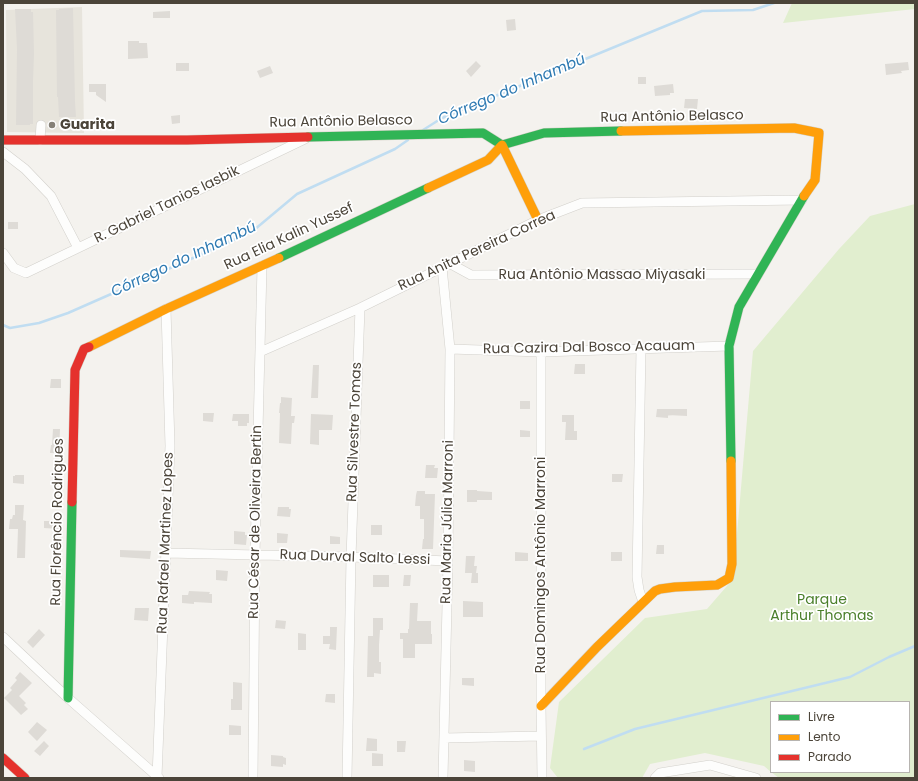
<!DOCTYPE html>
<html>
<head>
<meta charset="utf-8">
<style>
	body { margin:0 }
	#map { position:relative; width:918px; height:781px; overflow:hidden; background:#f4f2ee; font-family:Poppins,sans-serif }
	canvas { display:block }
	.frame { position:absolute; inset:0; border:4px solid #4b4439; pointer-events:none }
	.legend { position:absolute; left:770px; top:701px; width:140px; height:72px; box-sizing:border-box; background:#fff; border:1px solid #b7b4b0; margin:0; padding:5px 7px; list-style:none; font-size:12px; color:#4b4439 }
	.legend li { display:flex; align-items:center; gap:8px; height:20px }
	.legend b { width:20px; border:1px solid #b7b4b0 }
</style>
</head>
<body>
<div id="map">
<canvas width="918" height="781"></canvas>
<div class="frame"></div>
<ul class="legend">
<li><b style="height:5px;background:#30b455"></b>Livre</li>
<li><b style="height:5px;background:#ff9f0a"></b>Lento</li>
<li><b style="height:5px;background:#e5322d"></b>Parado</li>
</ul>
</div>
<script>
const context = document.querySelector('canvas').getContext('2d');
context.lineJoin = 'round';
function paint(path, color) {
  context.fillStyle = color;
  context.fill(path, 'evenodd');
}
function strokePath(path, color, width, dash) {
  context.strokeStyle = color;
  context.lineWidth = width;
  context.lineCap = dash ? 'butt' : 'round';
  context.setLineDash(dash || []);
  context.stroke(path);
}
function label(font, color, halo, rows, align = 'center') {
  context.font = font + ' Poppins,sans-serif';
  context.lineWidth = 3.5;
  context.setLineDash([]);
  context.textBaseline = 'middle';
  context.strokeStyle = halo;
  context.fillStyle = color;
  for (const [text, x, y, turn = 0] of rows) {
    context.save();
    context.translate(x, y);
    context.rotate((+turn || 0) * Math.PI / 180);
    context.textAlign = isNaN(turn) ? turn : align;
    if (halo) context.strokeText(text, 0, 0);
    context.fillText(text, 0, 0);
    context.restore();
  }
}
const residential = new Path2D(`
	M82,7L84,133L7,132L6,10Z`);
const green = new Path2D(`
	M792,3H915V9L783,23Z
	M915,204V778H779L771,772H909V702H771V772L764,766L705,753L650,764L642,778H558L550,768L559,702L645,618L707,609L733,579L753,351L839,249L870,216Z`);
const stream = new Path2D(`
	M423,130L442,118L702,11L753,10L774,3
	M3,325L10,328L39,323L68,313L227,243L254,230L297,194L395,149L408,140
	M584,749L635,729L850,677L889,657L915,646`);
const building = new Path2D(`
	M73,8L75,102L76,117H59L58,97H57L56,10H59V9Z
	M15,9H31V12H33L34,54L33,81V124H30V125H16L17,49Z
	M170,11V18H153V12Z
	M515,19L516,30L507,31L506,20Z
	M128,41H139V43H147L148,58L128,59Z
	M476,61L481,66L471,77L466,71Z
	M908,62L909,70L901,71L902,73L886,75L885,64Z
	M176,63H189V71H176Z
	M270,66L273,73L260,78L257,71Z
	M638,77H646V84H638Z
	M89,84H106V102L96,95V92H89Z
	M673,84L674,93H670V95L655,96L654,86Z
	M685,99H698L697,109L684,108Z
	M180,115V123L172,124L171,116Z
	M8,222H18V229H8Z
	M575,364H585V374H574Z
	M313,365H319L318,398H311Z
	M51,379H61V388H50Z
	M281,397L292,398L291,416H295L294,423H292L291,444L279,443L280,413H279L280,403H281Z
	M520,401H530V409H520Z
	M657,409H668V418L656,417Z
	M668,409H687V416L668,415Z
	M203,413H214L213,422L203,421Z
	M233,414H249V423H247V426H238V421H232Z
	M311,414L333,415L332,430H319V445L310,444Z
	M562,415H574V431H577V440H565L566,422H562Z
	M53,429H60L59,453H50L51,445H52Z
	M520,430L530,431V437H520Z
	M426,465H435L434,468H438L437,478H425Z
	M612,474H623L622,482H612Z
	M15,475H24V484L13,483V476H15Z
	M467,490H477V491L492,492V500H477V502H467Z
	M417,491H425V494H435L433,549H422L423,539H424V519H420V506H415L416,495Z
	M15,505H24L23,520L26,521L25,558H17L18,529H9L10,519H12L13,515H15Z
	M278,507H289V509H291L290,517L277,516Z
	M44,521H59V529L44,528Z
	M371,525H382V535H371Z
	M234,531L245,532V535H247L246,545L234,544Z
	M277,533L288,534L287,543H277Z
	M330,536L340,537V544H330Z
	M657,545H664V554H656Z
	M120,550L151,551L150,559L120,557Z
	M515,552L528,553V561H515Z
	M611,552H622V561H611Z
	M466,556H475L474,566H477L476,573H478V583H471L472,573H465Z
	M216,570L228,571L227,581L216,580Z
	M373,575H389V587H373Z
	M404,575H411L410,586H403Z
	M189,591L210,592L209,594H212V603L194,602V604L182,603V595H188Z
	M463,601L483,602V617H463Z
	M410,603H418L417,621H431V634H432V644H415V658H403V639H400V633H408V629H409Z
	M135,608H149L148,621L134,620Z
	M373,618H383V630H380L379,645V662H381V674L374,673V677H367L368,636H373Z
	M276,620L286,621L285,629L275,628Z
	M330,627H337L336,650L329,649L330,644H323V636H330Z
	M39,629L45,635L33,648L27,642Z
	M298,633L306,634V650H298Z
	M20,672L32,683L19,696L26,703L24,705L28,709L21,715L4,698L12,690L10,688L17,680L15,678Z
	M462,678H474V686L462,685Z
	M233,682L242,683V710H231V699H233Z
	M326,694H335V703L325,702Z
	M37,722L47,730L37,741L28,732Z
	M229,725L241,726V735H229Z
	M367,738L377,739V751H366Z
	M44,741L49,746L40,756L34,751Z
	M397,741H406L405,752H397Z
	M372,753L383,754V766H372Z
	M271,755L283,756V757L286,758V765L283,764V767L271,766Z
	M464,760L475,761V772L464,771Z`);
const street = new Path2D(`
	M40,140L41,125
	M3,152L25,169L51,196L78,248
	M3,253L14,268L26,273L305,139
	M449,263L471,275L758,274
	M442,267L450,349L448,561L443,778
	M450,349L541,352L729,346
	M641,349L637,577L639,590L643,602
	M260,352L360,308L538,220L582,203L802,200
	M541,352V706L542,778
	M166,553L351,557L448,561
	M3,637L68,698L159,778
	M444,738L541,736
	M157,777L170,446L166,309
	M253,778L255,555L262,266
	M347,778L351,557L360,308
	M655,778L660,773L710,765L756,778`);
const fast = new Path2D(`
	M308,137L483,133L502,145L544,133L621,131
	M279,258L428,188
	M731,461L729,346L739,307L804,196
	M68,698L72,502`);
const slow = new Path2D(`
	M621,131L794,128L819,133L815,180L804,196
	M428,188L488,160L502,145L538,220
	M89,347L166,309L279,258
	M541,706L597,647L655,591L660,589L675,587L717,585L729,578L732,564L731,461`);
const jam = new Path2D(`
	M3,140H187L308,137
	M72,502L75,370L84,349L89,347
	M3,758L25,778`);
const markers = [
	[52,125,4,"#868178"]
];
const streetNames = [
	["Rua Antônio Belasco",672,117,-1],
	["Rua Antônio Belasco",341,122,-1],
	["R. Gabriel Tanios Iasbik",167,205,-26],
	["Rua Elia Kalin Yussef",289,237,-25],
	["Rua Anita Pereira Correa",477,251,-25],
	["Rua Antônio Massao Miyasaki",602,275],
	["Rua Cazira Dal Bosco Acauam",589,348,-1],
	["Rua Silvestre Tomas",355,432,-88],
	["Rua Florêncio Rodrigues",58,522,-89],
	["Rua César de Oliveira Bertin",256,522,-89],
	["Rua Maria Júlia Marroni",448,522,-89],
	["Rua Rafael Martinez Lopes",166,543,-88],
	["Rua Durval Salto Lessi",355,558,2],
	["Rua Domingos Antônio Marroni",541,565,-90]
];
const poiNames = [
	["Guarita",60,125]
];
const parkNames = [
	["Parque",822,600],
	["Arthur Thomas",822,616]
];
const waterNames = [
	["Córrego do Inhambú",512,90,-23],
	["Córrego do Inhambú",184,260,-25]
];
paint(residential, '#e7e4dc');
paint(green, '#e1eecf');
strokePath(stream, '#c0ddf1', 2.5);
paint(building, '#dedbd6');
strokePath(street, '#d2d0cb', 10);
strokePath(fast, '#d3cfc5', 10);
strokePath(slow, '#d3cfc5', 10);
strokePath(jam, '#d3cfc5', 10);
strokePath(street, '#fdfdfc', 9);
strokePath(fast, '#30b455', 9);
strokePath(slow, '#ff9f0a', 9);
strokePath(jam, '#e5322d', 9);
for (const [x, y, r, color] of markers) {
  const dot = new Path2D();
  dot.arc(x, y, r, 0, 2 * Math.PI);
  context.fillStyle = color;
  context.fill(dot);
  strokePath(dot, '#fff', 1.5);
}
label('14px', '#4b4439', '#fff', streetNames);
label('bold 14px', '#4b4439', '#fff', poiNames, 'left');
label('14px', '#4a7f2a', '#fff', parkNames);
label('italic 15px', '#2e7ab2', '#fff', waterNames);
</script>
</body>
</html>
